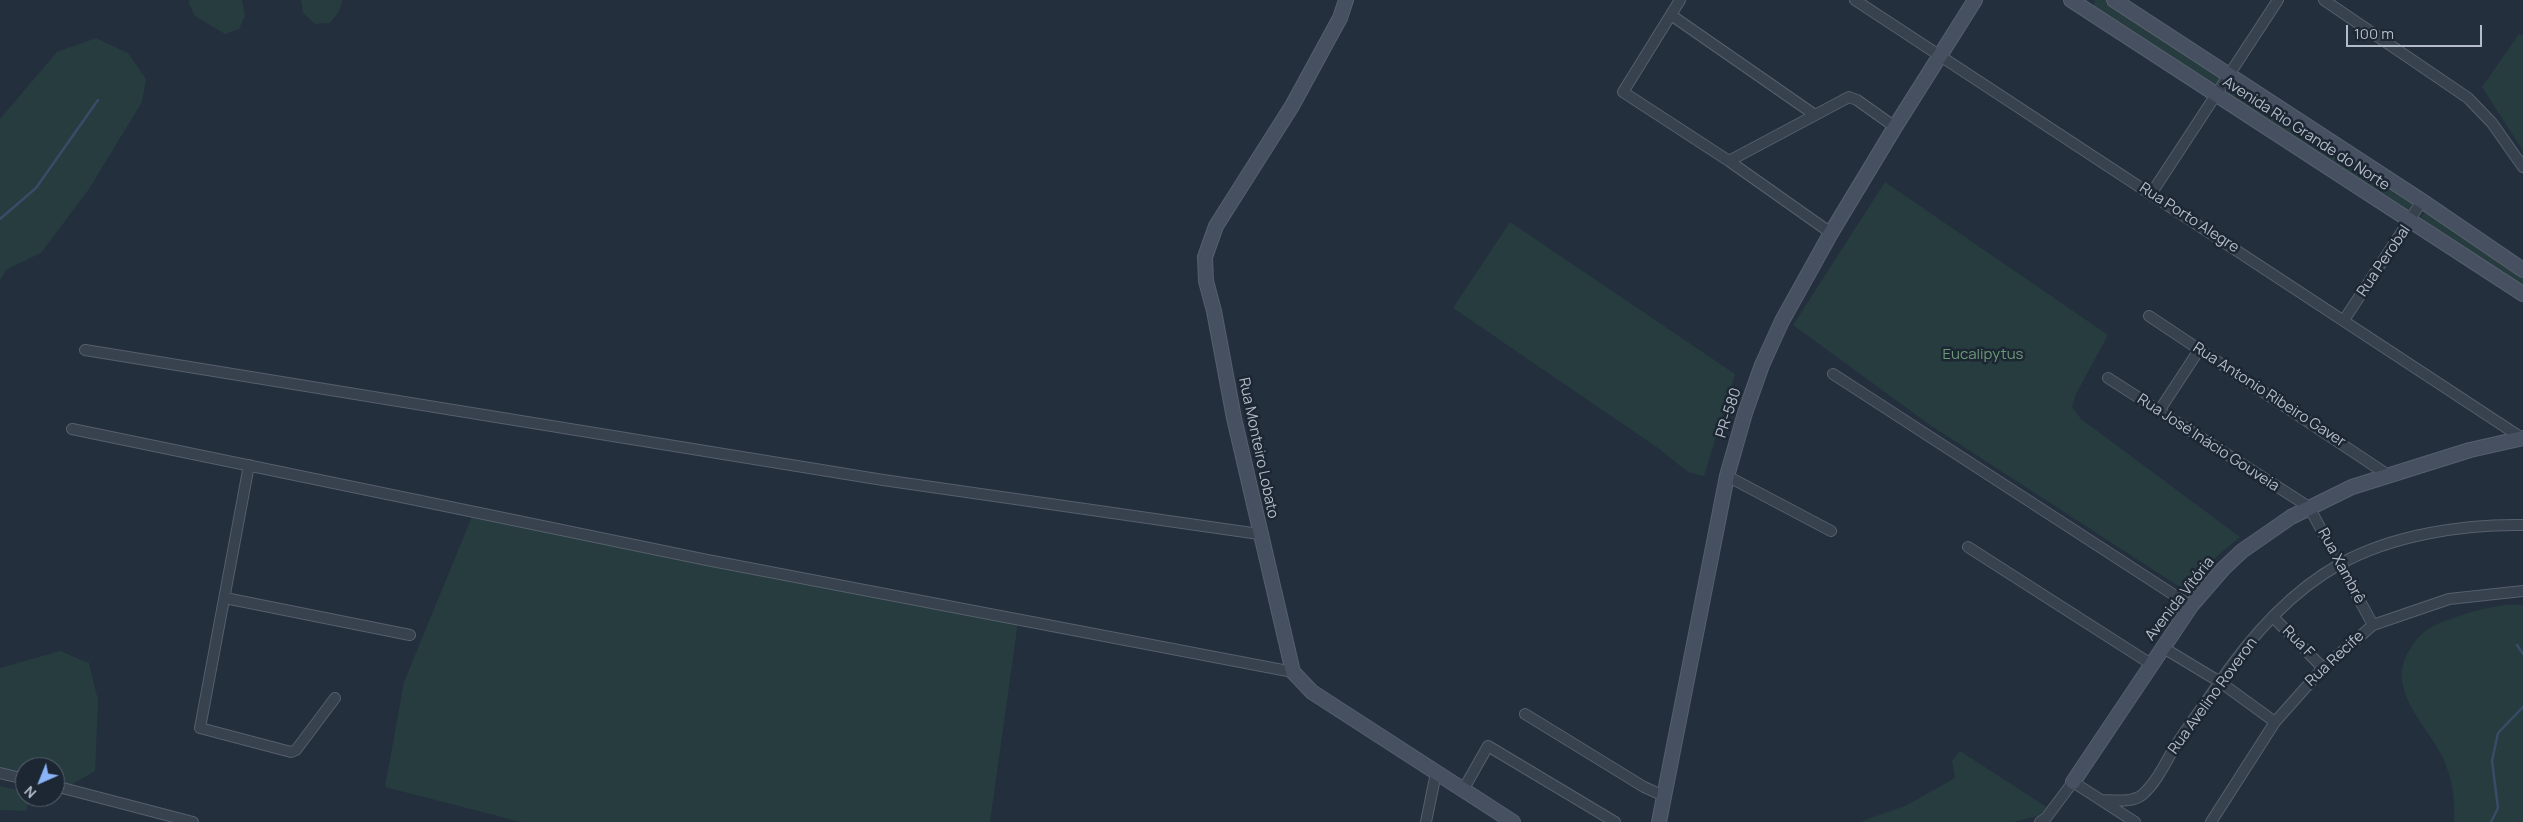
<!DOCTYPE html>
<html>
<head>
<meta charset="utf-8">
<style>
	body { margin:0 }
	#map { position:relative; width:2523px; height:822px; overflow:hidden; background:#242f3e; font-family:Manrope,sans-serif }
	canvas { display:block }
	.north { position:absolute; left:15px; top:757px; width:50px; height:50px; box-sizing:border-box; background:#1d2633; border:1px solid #59626f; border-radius:50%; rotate:224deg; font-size:14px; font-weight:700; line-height:20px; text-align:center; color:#b4bcc9 }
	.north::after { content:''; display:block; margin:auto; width:18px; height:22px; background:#8ab4f8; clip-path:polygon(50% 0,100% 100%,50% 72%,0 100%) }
	.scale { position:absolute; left:2346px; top:25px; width:136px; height:22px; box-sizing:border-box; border:2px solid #b4bcc9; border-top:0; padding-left:6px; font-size:15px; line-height:18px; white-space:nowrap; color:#b4bcc9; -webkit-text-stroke:4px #1d2633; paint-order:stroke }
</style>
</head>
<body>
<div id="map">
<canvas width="2523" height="822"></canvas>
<div class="north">N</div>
<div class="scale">100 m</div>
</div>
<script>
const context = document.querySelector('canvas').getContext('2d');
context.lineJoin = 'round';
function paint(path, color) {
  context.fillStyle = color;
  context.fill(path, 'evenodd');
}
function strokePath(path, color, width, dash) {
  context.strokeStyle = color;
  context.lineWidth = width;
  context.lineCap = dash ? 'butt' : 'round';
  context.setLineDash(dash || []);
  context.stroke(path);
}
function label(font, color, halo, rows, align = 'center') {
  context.font = font + ' Manrope,sans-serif';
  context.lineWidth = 5;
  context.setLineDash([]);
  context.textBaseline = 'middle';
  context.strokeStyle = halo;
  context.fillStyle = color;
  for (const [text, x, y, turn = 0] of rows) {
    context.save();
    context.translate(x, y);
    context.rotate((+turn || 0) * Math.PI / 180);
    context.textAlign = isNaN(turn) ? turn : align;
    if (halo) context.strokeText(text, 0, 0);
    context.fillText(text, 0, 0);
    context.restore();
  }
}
const green = new Path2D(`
	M190,0H242L245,16L239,29L225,34L195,16L188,2Z
	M301,0H343L339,11L330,23L315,24L303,13Z
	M2095,0H2106L2223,75L2215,87L2093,7Z
	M2519,34L2523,36V151L2482,87Z
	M96,38L128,53L146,79L142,102L89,189L41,253L7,269L0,280V119L57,52Z
	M2233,84L2415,200L2408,212L2228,93Z
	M1885,182L2108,335L2076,394L2072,407L2081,419L2240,537L2217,556L2189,593L1930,425L1793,325Z
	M2429,211L2523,273V287L2425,221L2421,217L2424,213Z
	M1510,222L1735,374L1704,476L1688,472L1658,448L1453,308Z
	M473,514L1018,622L990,822H521L385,787L404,682Z
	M2523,605V822H2454C2456,802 2452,777 2443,758C2426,722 2382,688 2412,646C2420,633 2430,626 2445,621C2469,612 2497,603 2523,605Z
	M60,651L89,663L98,700L95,771L69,786L55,783V767H25V776L0,769V668Z
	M1960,751L2048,808L2038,816L2013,822H1860L1907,805L1955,778L1952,761Z
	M0,786L25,792V797H30L26,811L0,810Z`);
const stream = new Path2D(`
	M0,219L36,188L98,100
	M2517,645L2523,654
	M2491,822L2498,808L2492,761L2498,733L2523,707`);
const street = new Path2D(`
	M1680,0L1623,92L1729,161L1831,233
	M1855,0L2522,438
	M2324,0L2468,98L2492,123L2523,167
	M1671,15L1815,115
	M1729,161L1849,97L1857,100L1895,127
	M2151,194L2278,0
	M2149,316L2388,475
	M2344,320L2422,201
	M85,350L883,480L1259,534
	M1833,374L2191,606
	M2108,378L2309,507L2373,625
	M2159,411L2199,350
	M72,429L707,560L1293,672
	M249,465L200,728L291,752L296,750L335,698
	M1727,476L1831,531
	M1968,547L2151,664
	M225,598L410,635
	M2273,617L2323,668
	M2162,647L2220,682L2275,722
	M1525,714L1644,787L1664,796
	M0,773L25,779
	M55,786L193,822
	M1463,790L1488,746L1615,822
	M2101,800C2113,800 2132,803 2142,795C2156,783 2165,764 2174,748C2187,728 2201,709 2215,689C2247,641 2288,593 2340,564C2392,535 2464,524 2523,525
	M1426,822L1436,773
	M2040,822L2046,818L2073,782L2135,822
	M2211,822L2275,722L2323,668L2373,625L2449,599L2523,591`);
const secondary = new Path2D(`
	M1346,0L1340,18L1292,106L1216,226L1205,257L1206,281L1214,311L1234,418L1293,672L1312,692L1513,822
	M2071,0L2523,294
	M2114,0L2422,201L2523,270
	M2073,782L2191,606L2223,569L2242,551L2291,517L2352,487L2470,450L2523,438
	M1659,822L1727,476L1745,413L1762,365L1782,321L1831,233L1895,127L1975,0`);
const streetNames = [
	["Avenida Rio Grande do Norte",2306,134,33],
	["Rua Porto Alegre",2189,218,33],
	["Rua Perobal",2384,261,-56],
	["Rua Antonio Ribeiro Gaver",2269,395,33],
	["PR-580",1729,413,-72],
	["Rua José Inácio Gouveia",2208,443,33],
	["Rua Monteiro Lobato",1258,448,78],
	["Rua Xambrê",2341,566,62],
	["Avenida Vitória",2180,599,-52],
	["Rua F",2298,642,45],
	["Rua Recife",2335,659,-43],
	["Rua Avelino Roveron",2213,696,-54]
];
const parkNames = [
	["Eucalipytus",1983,355]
];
paint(green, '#263c3f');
strokePath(stream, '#394c67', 2.5);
strokePath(street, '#565f6c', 12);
strokePath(secondary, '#565f6c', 16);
strokePath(street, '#38414e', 10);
strokePath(secondary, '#465061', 14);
label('15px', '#b4bcc9', '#1d2633', streetNames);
label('15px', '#6b9a76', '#1d2633', parkNames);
</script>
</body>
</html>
